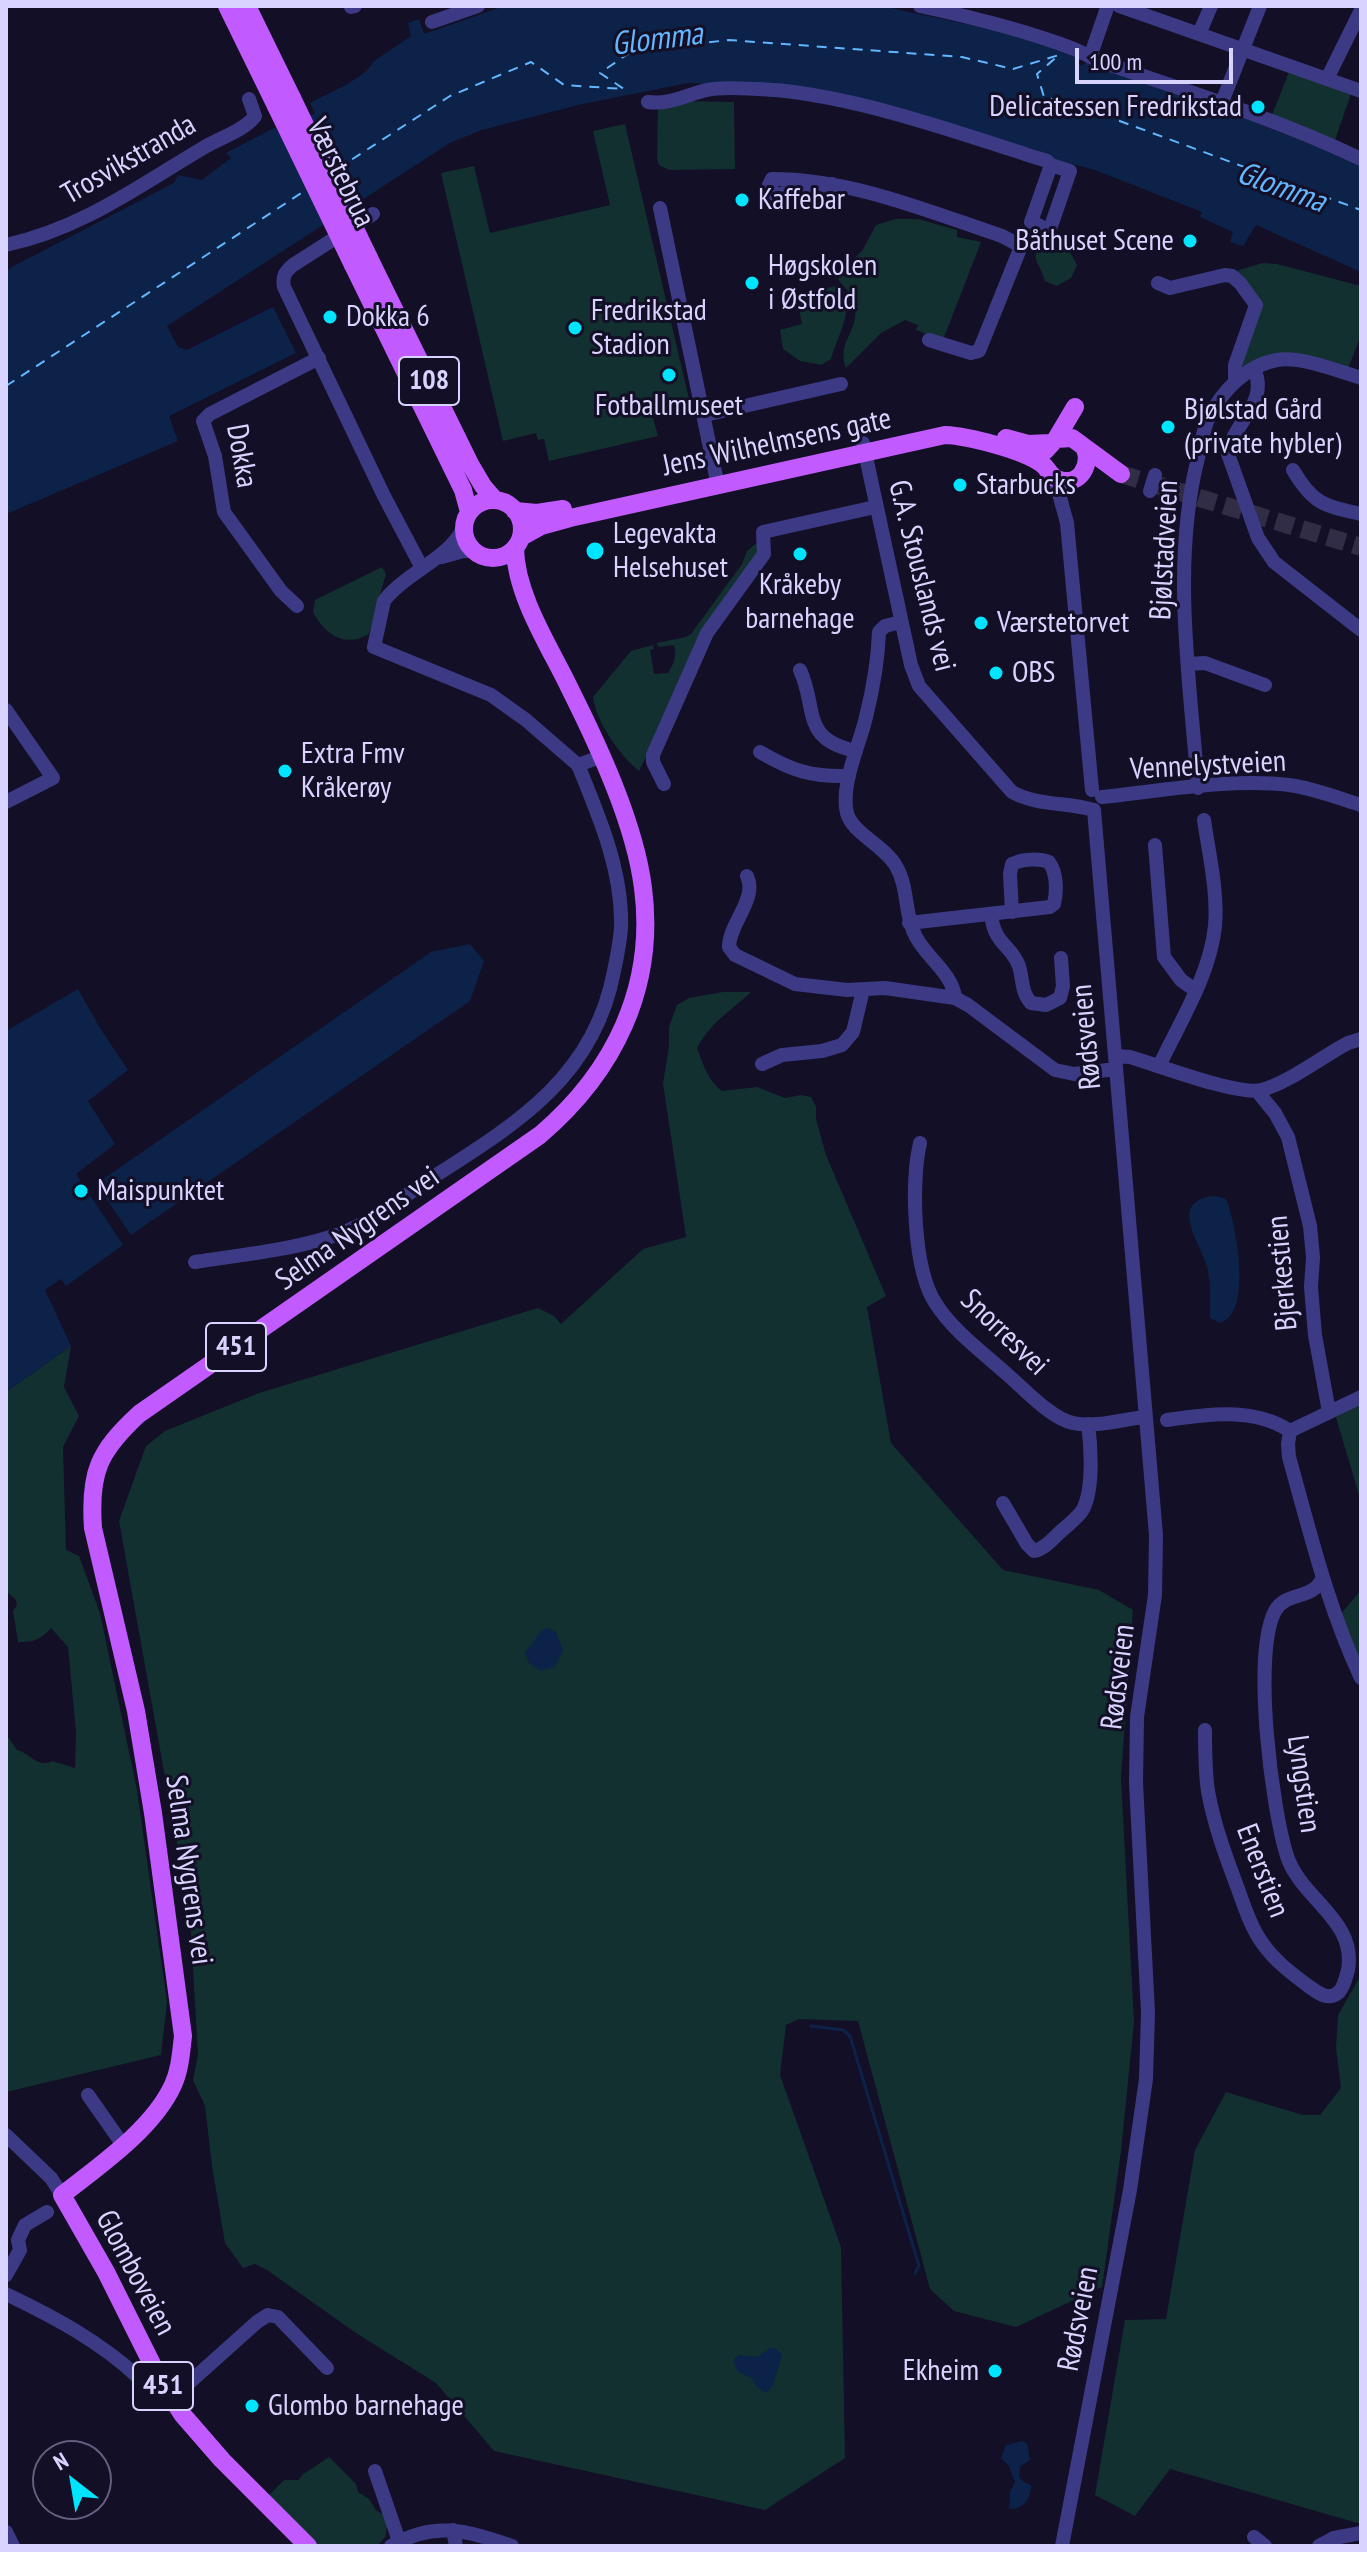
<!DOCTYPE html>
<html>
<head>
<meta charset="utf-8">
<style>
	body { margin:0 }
	#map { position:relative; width:1367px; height:2552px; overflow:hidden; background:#130f26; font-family:"PT Sans Narrow",sans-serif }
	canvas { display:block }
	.frame { position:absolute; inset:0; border:8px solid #d9d4ff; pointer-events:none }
	.north { position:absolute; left:32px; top:2440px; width:80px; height:80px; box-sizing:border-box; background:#130f26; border:2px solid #625e7d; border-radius:50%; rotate:329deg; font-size:22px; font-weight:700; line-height:32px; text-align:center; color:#d9d4ff }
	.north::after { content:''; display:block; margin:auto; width:28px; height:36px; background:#00e5ff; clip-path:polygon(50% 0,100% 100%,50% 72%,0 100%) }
	.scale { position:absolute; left:1075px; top:48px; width:158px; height:36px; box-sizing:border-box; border:4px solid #d9d4ff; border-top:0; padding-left:10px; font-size:24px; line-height:28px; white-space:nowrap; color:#d9d4ff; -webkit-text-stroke:6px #130f26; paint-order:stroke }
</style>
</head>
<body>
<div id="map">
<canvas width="1367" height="2552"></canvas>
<div class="frame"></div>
<div class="north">N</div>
<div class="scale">100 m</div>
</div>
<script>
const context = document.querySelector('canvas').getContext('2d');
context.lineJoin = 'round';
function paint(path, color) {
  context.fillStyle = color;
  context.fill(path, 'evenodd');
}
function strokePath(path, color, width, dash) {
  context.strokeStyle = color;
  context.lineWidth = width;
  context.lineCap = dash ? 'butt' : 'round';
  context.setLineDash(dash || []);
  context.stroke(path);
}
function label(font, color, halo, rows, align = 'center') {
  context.font = font + ' "PT Sans Narrow",sans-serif';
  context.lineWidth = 6;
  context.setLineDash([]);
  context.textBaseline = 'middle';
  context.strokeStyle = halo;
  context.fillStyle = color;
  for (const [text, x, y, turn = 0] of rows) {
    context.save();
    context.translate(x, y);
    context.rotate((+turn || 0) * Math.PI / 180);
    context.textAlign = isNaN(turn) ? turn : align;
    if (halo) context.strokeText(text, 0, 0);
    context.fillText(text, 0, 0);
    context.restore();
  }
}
const green = new Path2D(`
	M1289,72L1351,94L1333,146L1270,120Z
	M682,101L734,102L735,169L669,170L659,165L657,159L658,105Z
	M625,124L689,399L658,407L659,412L652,414L658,436L549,461L544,439L538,440L536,433L503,441L441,173L474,166L490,233L610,205L593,131Z
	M896,219H918L957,230V237L981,242L943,340L916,330L918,325L905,320L881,333L846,368C836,343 859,331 855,307C851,287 842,289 836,275L862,251L876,225Z
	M1062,237L1077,265L1071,278L1057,286L1045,281C1043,273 1040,269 1037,262C1031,247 1049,237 1062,237Z
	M1262,263L1277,264L1361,286V335L1347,371L1286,354L1246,369L1238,363L1260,308L1233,272Z
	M837,286C839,291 845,298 846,303C849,319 835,343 831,359L821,365L800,361L783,349L780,330L802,324L799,309L792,310L793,306L791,295Z
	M758,542L760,554L665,718L639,771C619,754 597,724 593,697L631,651L653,645L654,649L650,650L654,674L668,673C674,664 677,655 674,645L658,647L657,643L686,637L691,634L742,564L747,551Z
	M382,567L386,574L369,634C345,648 325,635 313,612L315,600Z
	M723,992H751C731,1011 711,1022 697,1048C703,1064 708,1081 722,1091L757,1087L785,1098L801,1095L811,1097L816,1107V1119L826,1155L886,1296L867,1307L891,1443L1003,1570L1099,1590L1133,1610L1121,1778L1134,2022L1121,2151L1102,2287L1016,2327L954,2311L930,2289L858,2021L799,2019L786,2025L780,2075L841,2247L845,2458L765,2510L494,2451L436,2383L356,2333L267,2270L255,2264L243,2268L225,2243L212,2166L205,2106L193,2080L198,2055L190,1916L119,1521L146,1446L165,1431L259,1393L538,1308L554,1316L561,1324L643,1249L686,1237L663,1083L669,1047V1027L677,1005L689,998Z
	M71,1346L64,1387L79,1416L63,1447L66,1550L79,1556L100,1613L137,1790L167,2002L161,2055L6,2092V1734L17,1750C30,1753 38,1769 52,1761L75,1768L76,1732L68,1647L51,1628C41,1640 33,1642 18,1642L13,1611L17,1605L16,1600L6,1591V1392Z
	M1361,1401V1502L1335,1414Z
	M1361,1590V1672L1341,1614Z
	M1361,1975V2524L1170,2469L1135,2516L1095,2495L1125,2320L1166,2319L1195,2150L1226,2092L1303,2115H1320L1341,2088L1336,2048L1338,2015Z
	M329,2457L356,2484L358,2492L369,2499L376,2510L384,2515L387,2524L386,2536L377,2546H318L268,2496L284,2480H299L302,2475Z`);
const water = new Path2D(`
	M504,6H881L1018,35L1081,57L1078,64L1082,66L1089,60L1173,90L1361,164V272L1256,225L1243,246L1230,242L1233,232L1200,217L1202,212L1095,170L785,88L688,83L578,105L482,130L450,143L167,326L178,347L187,350L273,307L296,353L169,416L178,441L6,514V270L174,183L178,175L202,180L231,158L226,153L276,127L279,133L315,113L310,103C326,94 365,79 374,61L411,36L408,23L419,19L424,34Z
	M470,944L484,961L470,1001L131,1235L96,1184L431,952Z
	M78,989L100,1028L128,1070L88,1101L115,1144L76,1174L123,1245L66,1286L61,1279L45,1290L71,1346L6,1392V1031Z
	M1213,1196L1225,1198L1227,1201C1236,1226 1253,1313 1220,1323L1210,1318C1210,1302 1211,1283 1207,1267C1201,1243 1167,1202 1213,1196Z
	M547,1628L556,1632L563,1650L555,1667L540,1671L529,1663L525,1653L541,1631Z
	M771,2348H776L782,2355L773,2385L767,2393C760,2391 753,2384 752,2378L738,2372L733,2360L739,2355L757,2357Z
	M1022,2441L1027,2443L1030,2460L1020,2467L1019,2477L1024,2482L1031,2485C1032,2497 1025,2507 1013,2509L1009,2508L1010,2492L1015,2482L1009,2466L1001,2458L1006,2445Z`);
const stream = new Path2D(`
	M811,2026L843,2030L850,2036L919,2266L915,2273`);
const ferry = new Path2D(`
	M337,169L450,96L531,62L564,85L624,89L600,73L632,51L729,40L962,57L1013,69L1059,55L1037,74L1044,97L1079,106L1361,210
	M6,386L309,188`);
const majorTunnel = new Path2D(`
	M1121,474L1361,547`);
const minor = new Path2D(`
	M920,6C971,17 1025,30 1074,49C1085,54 1096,60 1108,64C1193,93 1279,120 1361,159
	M1119,6L1361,91
	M351,7L355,6
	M432,22L478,6
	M1199,34L1211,6
	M1090,57L1107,8
	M1327,79L1361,10
	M648,102C670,105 688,94 707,90C722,86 759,89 775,90C863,98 962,134 1047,161L1051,165L1031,222L1040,226
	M1222,102L1260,6
	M832,184L775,195L769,185L772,179C852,179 927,211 1002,236L1019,245L1020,249L979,351L971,353L929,340
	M660,208L718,486
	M373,214L293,265C285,272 282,276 284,287L384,496L422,568
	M1050,229L1070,171L1051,165
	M6,245C81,229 139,186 203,148C219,138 244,131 255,116L249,99
	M1158,283L1170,288L1225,275L1232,276L1240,283L1256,305L1235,365V381
	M1254,369C1270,403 1232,423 1228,454L1258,538L1274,562L1361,630
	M705,415L841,384
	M863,443L911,665L919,686L1012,792C1037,806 1068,802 1094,810
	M1293,470C1313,504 1324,506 1361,514
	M1055,479L1067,523L1092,790
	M1150,491L1155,475
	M463,529C446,560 411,570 388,596L384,601L374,647L491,695L526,720L578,765L600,757
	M442,557L463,551H473
	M297,606L281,591L224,512L215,456L203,421L210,414L319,358
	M901,622L885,626L879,632C878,660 873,689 866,717C860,744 840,785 847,813C852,833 885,846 896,866C909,888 904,915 916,937C927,958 953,974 955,998
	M1188,664L1205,663L1265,685
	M800,670C818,709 800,739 856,751
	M6,710L53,778L6,802
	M760,752C792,771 812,777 849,776
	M664,784L653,762V755L707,633L764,554L763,532L875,507
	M1198,788C1190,680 1171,564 1198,458C1201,445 1203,429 1209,417C1222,391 1247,365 1277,360C1301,356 1338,371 1361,378
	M1102,797C1160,791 1232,778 1289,785C1313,788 1338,798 1361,805
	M1155,845L1164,957L1181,980L1195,990
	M747,876C758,899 729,923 729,947L735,955L795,984L847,990L885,988L955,998L968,1005L1055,1070L1074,1074L1116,1069
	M991,915C995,946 1011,944 1019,966C1023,979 1021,992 1031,1003L1046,1005L1060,998L1063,986L1061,958
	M909,923L1050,907L1054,904C1057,891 1057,873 1049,862C1039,858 1022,859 1012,864L1010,874L1012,912
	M1115,1056L1130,1057C1157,1065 1239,1096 1261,1090C1287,1084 1323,1056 1348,1043L1361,1039
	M762,1064L782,1055L822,1051L842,1045L853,1032L863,990
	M1159,1066C1180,1022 1210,975 1215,926C1218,892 1209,854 1204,820
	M1257,1091L1275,1113L1288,1137L1310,1226L1313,1257L1311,1287L1315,1335L1329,1412
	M920,1143C911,1182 913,1270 936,1304C954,1332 985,1354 1009,1376C1025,1390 1052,1419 1073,1423C1095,1428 1123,1419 1145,1417
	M195,1262C239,1255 284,1251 327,1238C363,1228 396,1202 427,1181C513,1126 594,1079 614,971C617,957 620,942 621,928C623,872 599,816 578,765
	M1361,1397L1290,1431L1288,1444L1289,1457C1310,1532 1328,1608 1361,1678
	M1167,1420C1207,1414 1254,1407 1290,1431
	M1003,1503L1027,1544L1034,1551C1044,1549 1052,1540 1059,1533C1067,1526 1076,1519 1082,1511C1094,1491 1091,1446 1088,1424
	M1205,1730C1205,1750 1205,1771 1208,1791C1214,1825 1226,1857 1238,1889C1245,1908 1251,1928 1263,1944C1275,1961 1291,1973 1307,1985C1317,1992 1328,2002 1339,1992C1344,1987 1346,1977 1348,1970C1357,1920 1301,1899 1287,1856C1272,1809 1252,1655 1275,1611C1286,1591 1313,1600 1322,1579
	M88,2095L123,2145
	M6,2135L51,2178L62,2195
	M6,2275L20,2250L18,2240L25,2225L47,2212
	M6,2294C54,2317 99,2341 138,2377
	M171,2399L257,2322L268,2315L278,2317L327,2368
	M375,2471L399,2541
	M453,2530L456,2546
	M6,2532L13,2546
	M1254,2537L1265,2546
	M391,2546C435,2520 467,2531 512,2546
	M1062,2546L1130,2190L1146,2079L1148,2012L1136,1783L1137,1717L1155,1595L1156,1535L1094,810
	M1319,2546L1334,2538L1361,2533`);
const major = new Path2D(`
	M227,6L276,106
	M247,6L292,98
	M369,258L470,464L483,486L495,500
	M353,265L463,490L469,512
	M1006,438L1028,444L1050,443
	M1056,439L1075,407
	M1045,451L1056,439L1072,438L1121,474
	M464 529a29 29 0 1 1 58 0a29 29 0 1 1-58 0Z
	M515,511L537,513L563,509
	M521,537L541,526L570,518L945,435C968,436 1023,450 1042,464C1049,469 1050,478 1060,480C1080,486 1091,465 1085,449
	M308,2546L222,2460L182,2414L159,2378L106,2272L62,2195C99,2166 153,2129 173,2085C180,2070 181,2053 183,2036L153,1813L136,1711L93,1528C89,1472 99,1451 139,1414L540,1135C614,1072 656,987 643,888C635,824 599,747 570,689C550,647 516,596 515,549`);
const majorBridge = new Path2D(`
	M292,98L369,258
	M276,106L353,265`);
const markers = [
	[1258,107,8,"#00e5ff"],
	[742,200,8,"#00e5ff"],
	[1190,241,8,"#00e5ff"],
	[752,283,8,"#00e5ff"],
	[330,317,8,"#00e5ff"],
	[575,328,8,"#00e5ff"],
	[669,375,8,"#00e5ff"],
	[1168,427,8,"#00e5ff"],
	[960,485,8,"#00e5ff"],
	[595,551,10,"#00e5ff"],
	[800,554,8,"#00e5ff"],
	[981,623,8,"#00e5ff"],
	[996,673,8,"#00e5ff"],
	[285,771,8,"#00e5ff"],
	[81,1191,8,"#00e5ff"],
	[995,2371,8,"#00e5ff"],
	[252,2406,8,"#00e5ff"]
];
const shields = [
	[429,381,60],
	[236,1347,60],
	[163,2386,60]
];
const shieldNames = [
	["108",429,381],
	["451",236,1347],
	["451",163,2386]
];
const poiNames = [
	["Delicatessen Fredrikstad",1242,107,"right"],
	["Kaffebar",758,200],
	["Båthuset Scene",1174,241,"right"],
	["Høgskolen",768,266],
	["i Østfold",768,300],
	["Fredrikstad",591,311],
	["Stadion",591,345],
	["Dokka 6",346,317],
	["Fotballmuseet",669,406,"center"],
	["Bjølstad Gård",1184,410],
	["(private hybler)",1184,444],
	["Starbucks",976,485],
	["Legevakta",613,534],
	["Helsehuset",613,568],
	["Kråkeby",800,585,"center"],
	["barnehage",800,619,"center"],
	["Værstetorvet",997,623],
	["OBS",1012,673],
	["Extra Fmv",301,754],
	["Kråkerøy",301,788],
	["Maispunktet",97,1191],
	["Ekheim",979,2371,"right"],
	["Glombo barnehage",268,2406]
];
const streetNames = [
	["Trosvikstranda",129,160,-30],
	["Værstebrua",340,173,64],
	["Jens Wilhelmsens gate",777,443,-12],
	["Dokka",241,456,80],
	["Bjølstadveien",1165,550,-87],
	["G.A. Stouslands vei",921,576,76],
	["Vennelystveien",1208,766,-3],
	["Rødsveien",1087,1037,-95],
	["Selma Nygrens vei",358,1229,-35],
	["Bjerkestien",1283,1273,-95],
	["Snorresvei",1004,1333,44],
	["Rødsveien",1119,1677,-83],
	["Lyngstien",1303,1784,82],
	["Selma Nygrens vei",188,1870,82],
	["Enerstien",1262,1871,69],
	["Glomboveien",135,2273,62],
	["Rødsveien",1079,2319,-79]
];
const waterNames = [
	["Glomma",657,40,-7],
	["Glomma",1281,188,20]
];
paint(green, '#12302f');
paint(water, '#0c2248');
strokePath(stream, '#0c2248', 3);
strokePath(ferry, '#62b6ff', 2, [10, 8]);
strokePath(majorTunnel, '#312d47', 18, [18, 9]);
strokePath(minor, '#3d3a85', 14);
strokePath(major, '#c25bff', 18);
strokePath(majorBridge, '#c25bff', 18);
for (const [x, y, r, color] of markers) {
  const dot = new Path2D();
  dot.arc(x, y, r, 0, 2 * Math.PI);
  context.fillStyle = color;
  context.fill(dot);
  strokePath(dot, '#130f26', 3);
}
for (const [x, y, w] of shields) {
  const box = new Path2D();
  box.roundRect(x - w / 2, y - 24, w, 48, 6);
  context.fillStyle = '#130f26';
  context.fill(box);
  strokePath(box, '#d9d4ff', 2);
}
label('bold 28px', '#d9d4ff', null, shieldNames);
label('30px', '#d9d4ff', '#130f26', poiNames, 'left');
label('30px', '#d9d4ff', '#130f26', streetNames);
label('italic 32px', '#62b6ff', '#130f26', waterNames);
</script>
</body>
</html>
